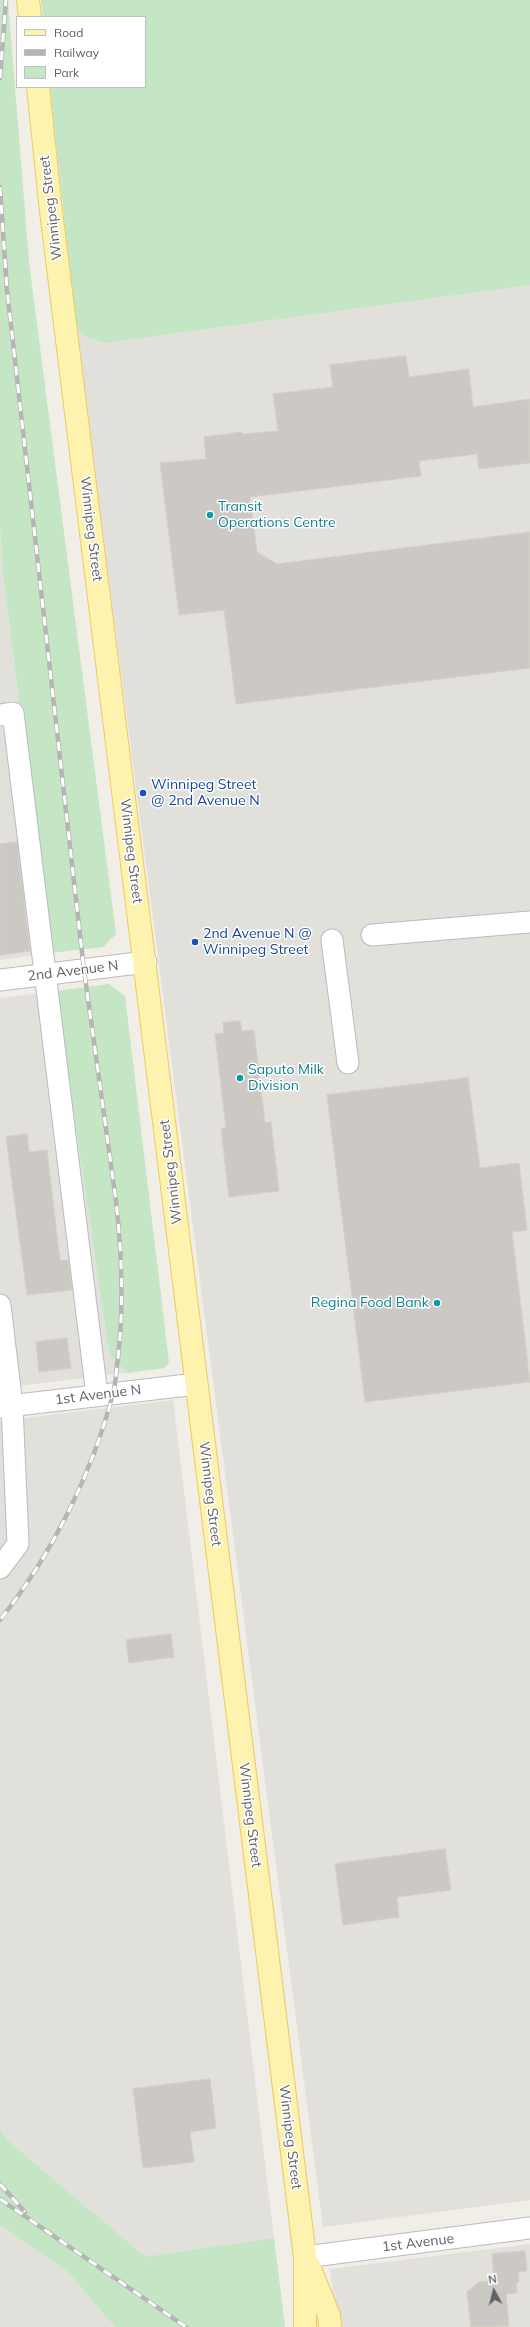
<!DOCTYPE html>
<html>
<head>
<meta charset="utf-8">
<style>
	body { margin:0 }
	#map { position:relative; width:530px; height:2327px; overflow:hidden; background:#f0eee6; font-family:Mulish,sans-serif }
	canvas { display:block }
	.legend { position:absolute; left:16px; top:16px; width:130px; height:72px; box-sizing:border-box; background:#fff; border:1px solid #bfc0c2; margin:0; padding:5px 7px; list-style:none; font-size:12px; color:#5e6166 }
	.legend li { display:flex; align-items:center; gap:8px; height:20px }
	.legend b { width:20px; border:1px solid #bfc0c2 }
	.north { position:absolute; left:474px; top:2271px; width:40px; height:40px; -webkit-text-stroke:3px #fff; paint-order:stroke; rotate:353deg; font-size:11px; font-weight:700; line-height:16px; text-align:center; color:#5e6166 }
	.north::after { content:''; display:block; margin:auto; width:14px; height:18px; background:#5e6166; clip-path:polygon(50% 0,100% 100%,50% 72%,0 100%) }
</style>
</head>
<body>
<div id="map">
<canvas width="530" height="2327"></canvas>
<ul class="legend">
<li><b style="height:5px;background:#fdf2ae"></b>Road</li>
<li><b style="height:5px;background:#b5b5b6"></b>Railway</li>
<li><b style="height:11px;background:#c4e6c4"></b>Park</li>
</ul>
<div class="north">N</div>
</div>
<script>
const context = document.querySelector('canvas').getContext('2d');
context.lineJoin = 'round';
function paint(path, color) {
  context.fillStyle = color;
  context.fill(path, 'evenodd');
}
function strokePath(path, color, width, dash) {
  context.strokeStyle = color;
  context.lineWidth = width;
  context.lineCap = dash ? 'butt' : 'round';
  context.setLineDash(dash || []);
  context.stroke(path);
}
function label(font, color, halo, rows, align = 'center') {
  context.font = font + ' Mulish,sans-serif';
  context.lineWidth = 3;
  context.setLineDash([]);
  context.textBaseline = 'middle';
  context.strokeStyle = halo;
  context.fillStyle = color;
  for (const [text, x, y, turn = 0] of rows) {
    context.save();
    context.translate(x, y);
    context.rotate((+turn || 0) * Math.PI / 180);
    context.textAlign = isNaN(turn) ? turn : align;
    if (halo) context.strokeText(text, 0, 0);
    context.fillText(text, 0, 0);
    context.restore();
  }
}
const industrial = new Path2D(`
	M530,285V2200L323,2227L76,326L86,337L105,343Z
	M0,527L3,572L51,953L0,960Z
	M56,991L109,1353L127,1373L0,1388V998Z
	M173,1400L274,2238L145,2258L6,2139L0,2128V1421Z
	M0,2225L67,2271L115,2327H0Z
	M530,2244V2327H337L330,2269Z`);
const green = new Path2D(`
	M0,0H8L29,262L116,934L103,947L51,953L3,572L0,527Z
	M41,0H530V285L105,343L86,337L76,326L50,87H145V17H43Z
	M109,984L125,996L169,1362L165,1368L127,1373L109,1353L56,991Z
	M0,2128L6,2139L145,2257L274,2238L285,2327H115L67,2271L0,2225Z`);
const building = new Path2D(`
	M406,356L409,377L469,369L473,407L530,399V463L479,469L477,454L419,461L421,476L250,497L257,552L277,564L530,532V668L236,704L224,610L179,615L160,463L206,459L204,437L242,432V434L278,431L273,394L333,387L330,365Z
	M17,842L30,951L0,955V844Z
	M240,1021L242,1031L254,1030L265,1123L271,1122L279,1191L229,1197L221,1129L226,1128L215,1034L224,1033L223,1023Z
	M468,1078L480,1168L519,1163L527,1230L512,1232L530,1382L365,1402L327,1095Z
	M27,1134L29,1152L47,1150L60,1261L68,1260L72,1290L27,1295L6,1137Z
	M67,1338L71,1368L39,1372L36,1342Z
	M171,1634L174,1657L129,1663L126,1640Z
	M445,1849L451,1890L397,1897L399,1917L343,1925L335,1864Z
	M210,2079L216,2128L190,2132L194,2162L143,2168L133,2089Z
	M525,2251L527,2271L518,2272L519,2282L516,2283L517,2293L506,2294L509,2326L471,2327L467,2292L479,2282L494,2280L492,2254Z`);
const minor = new Path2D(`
	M0,715L13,713L97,1395
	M372,935L530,922
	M332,940L348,1063
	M0,980L146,962
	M0,1305L12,1406L18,1544L0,1568
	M0,1407L196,1384
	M305,2257L530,2228`);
const major = new Path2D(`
	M28,0L30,17
	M38,87L51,211L305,2257V2327
	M309,2266L329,2316L330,2327`);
const rail = new Path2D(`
	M0,78L6,0
	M0,187L7,290L84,970L116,1201C122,1254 124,1305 118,1358C116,1370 116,1383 113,1394C92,1474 51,1556 0,1620
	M0,2184L25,2212
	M0,2199L186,2327`);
const markers = [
	[210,515,4,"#0f9aa8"],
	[143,793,4,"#1a4fb4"],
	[195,942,4,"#1a4fb4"],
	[240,1078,4,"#0f9aa8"],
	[437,1303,4,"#0f9aa8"]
];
const streetNames = [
	["Winnipeg Street",51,208,-97],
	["Winnipeg Street",91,529,83],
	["Winnipeg Street",131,851,83],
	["2nd Avenue N",73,971,-7],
	["Winnipeg Street",171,1172,-97],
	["1st Avenue N",98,1395,-7],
	["Winnipeg Street",210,1494,83],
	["Winnipeg Street",250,1815,83],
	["Winnipeg Street",290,2137,83],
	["1st Avenue",418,2243,-7]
];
const cultureNames = [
	["Transit",218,507],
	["Operations Centre",218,523],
	["Saputo Milk",248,1070],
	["Division",248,1086],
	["Regina Food Bank",429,1303,"right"]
];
const transitNames = [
	["Winnipeg Street",151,785],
	["@ 2nd Avenue N",151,801],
	["2nd Avenue N @",203,934],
	["Winnipeg Street",203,950]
];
paint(industrial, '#e2e0db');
paint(green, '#c4e6c4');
paint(building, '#ccc8c4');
strokePath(building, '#d4d0c5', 1);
strokePath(minor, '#b9bbc0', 23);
strokePath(major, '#efc961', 24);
strokePath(minor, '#fff', 21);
strokePath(major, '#fdf2ae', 22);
strokePath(rail, '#b5b5b6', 4.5);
strokePath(rail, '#fff', 3, [9]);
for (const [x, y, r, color] of markers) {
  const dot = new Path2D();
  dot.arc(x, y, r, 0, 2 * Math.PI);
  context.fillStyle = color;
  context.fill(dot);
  strokePath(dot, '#fff', 1.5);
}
label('14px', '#5e6166', '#fff', streetNames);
label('14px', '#0d838f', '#fff', cultureNames, 'left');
label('14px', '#164399', '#fff', transitNames, 'left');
</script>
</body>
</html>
